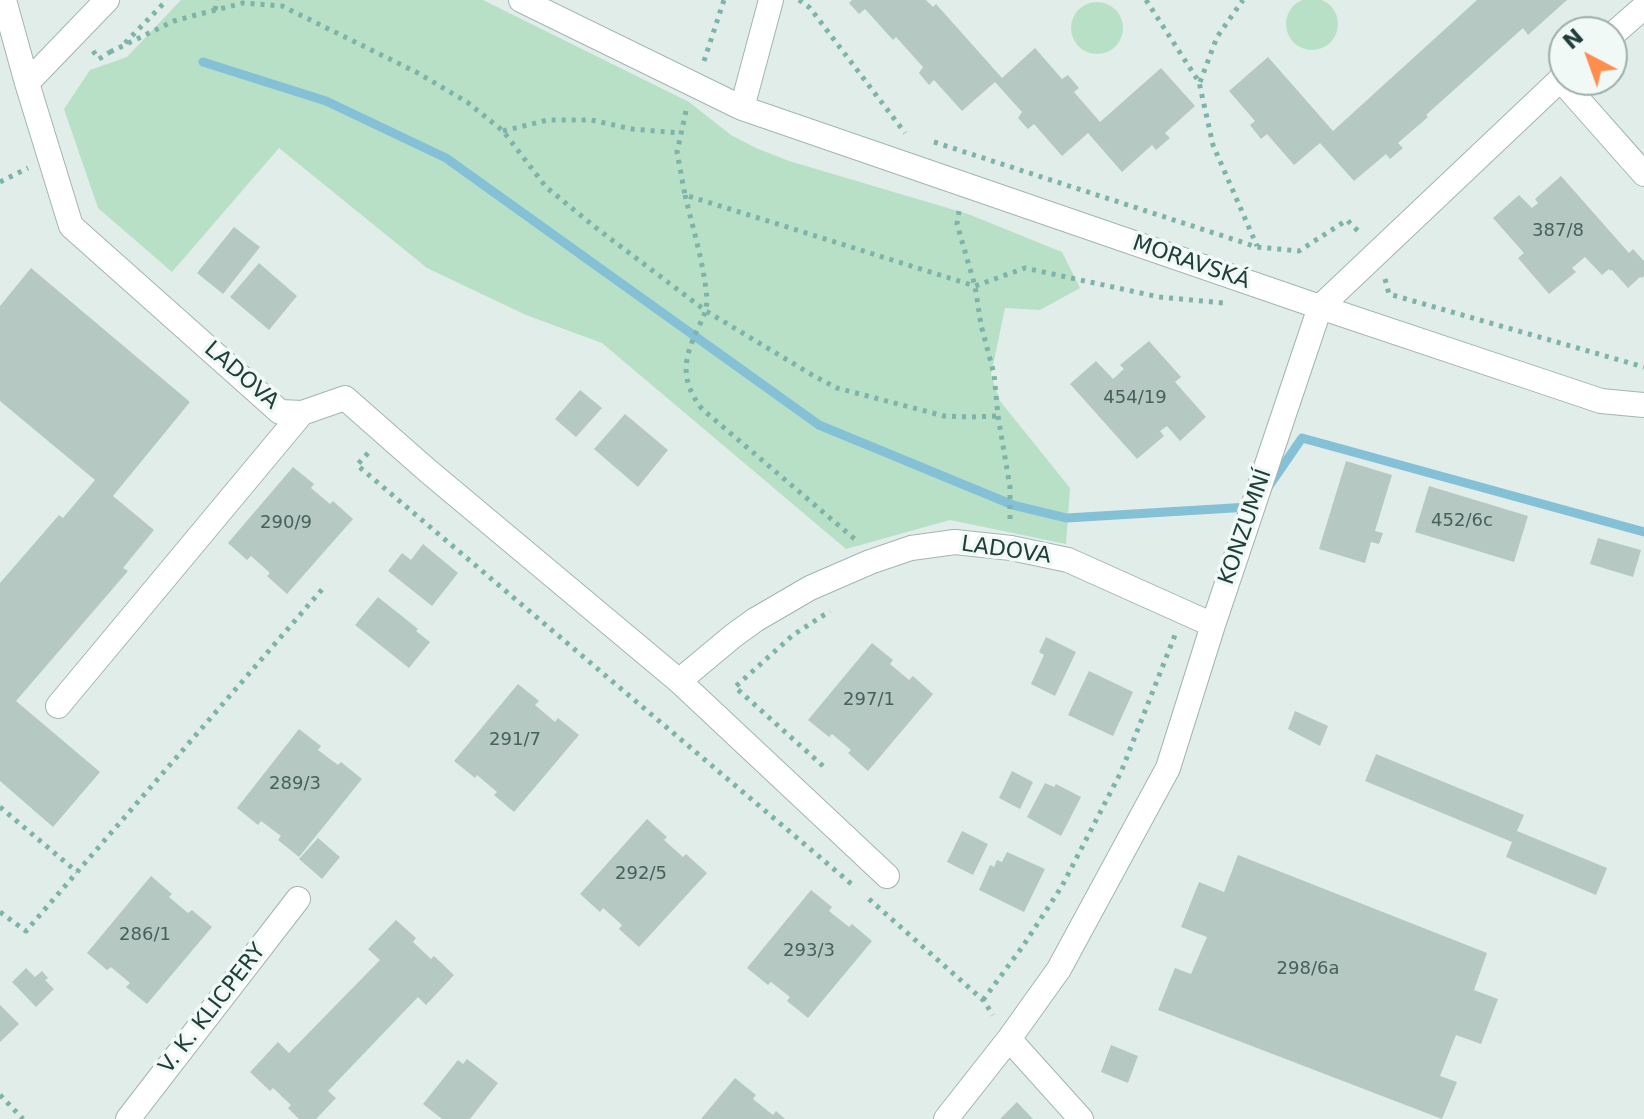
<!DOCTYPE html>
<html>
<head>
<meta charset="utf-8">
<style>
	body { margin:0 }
	#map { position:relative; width:1644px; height:1119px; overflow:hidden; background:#e1ede9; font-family:"DejaVu Sans",sans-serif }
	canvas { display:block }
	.north { position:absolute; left:1548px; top:16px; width:80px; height:80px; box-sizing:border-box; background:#f1f9f6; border:2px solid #9dafab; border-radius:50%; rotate:319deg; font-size:22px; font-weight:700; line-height:32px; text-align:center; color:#203f3a }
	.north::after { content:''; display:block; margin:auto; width:28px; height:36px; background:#fd8e4e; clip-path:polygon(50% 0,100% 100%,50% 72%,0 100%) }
</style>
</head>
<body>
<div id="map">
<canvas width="1644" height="1119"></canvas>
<div class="north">N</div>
</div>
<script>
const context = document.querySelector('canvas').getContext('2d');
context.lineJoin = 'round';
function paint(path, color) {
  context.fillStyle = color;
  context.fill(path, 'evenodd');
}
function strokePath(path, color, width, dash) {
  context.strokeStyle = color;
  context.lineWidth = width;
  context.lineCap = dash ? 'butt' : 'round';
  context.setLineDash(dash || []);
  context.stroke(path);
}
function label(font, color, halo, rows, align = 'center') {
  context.font = font + ' "DejaVu Sans",sans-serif';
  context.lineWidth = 7;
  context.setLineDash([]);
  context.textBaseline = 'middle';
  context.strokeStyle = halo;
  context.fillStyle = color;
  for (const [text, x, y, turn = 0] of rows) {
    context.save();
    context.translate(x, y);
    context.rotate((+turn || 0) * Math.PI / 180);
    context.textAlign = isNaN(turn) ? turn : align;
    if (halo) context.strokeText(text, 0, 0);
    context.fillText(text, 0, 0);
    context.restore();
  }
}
const green = new Path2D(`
	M1286 24a26 26 0 1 1 52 0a26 26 0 1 1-52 0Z
	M181,0H483L689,102L731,135L756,148L789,161L968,214L1062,252L1080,288L1040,310L1005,308L991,375L1000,401L1070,488L1066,544L950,520L846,549L602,343L526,315L427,268L279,148L172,272L98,208L64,109L90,70L127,57Z
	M1071 28a26 26 0 1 1 52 0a26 26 0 1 1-52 0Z`);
const stream = new Path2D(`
	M203,62L326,101L446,158L819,425L1013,505L1067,518L1249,507
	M1269,486L1302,438L1644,532`);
const building = new Path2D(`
	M852,0H926L933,7L936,4L1002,78L1035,48L1062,79L1068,75L1079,88L1074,92L1100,122L1161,68L1195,106L1165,133L1170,138L1156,150L1152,145L1122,172L1088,133L1062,156L1034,124L1028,129L1018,118L1022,112L995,82L962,111L934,80L929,85L919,73L923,67L896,37L893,40L865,9L859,14L849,3Z
	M1477,0H1567L1528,35L1523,28L1426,115L1428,117L1398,143L1403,148L1390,159L1386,154L1354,181L1320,143L1294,165L1267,134L1261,139L1250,125L1255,121L1229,91L1268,57L1333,131Z
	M1561,176L1629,253L1633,249L1644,261V276L1642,278L1640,277L1628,288L1612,270L1611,271L1609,269L1602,275L1585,257L1572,268L1576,272L1549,294L1518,258L1524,253L1493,218L1519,195L1532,208L1538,203L1535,199Z
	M234,227L260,247L223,294L197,273Z
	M259,263L297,296L269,330L230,297Z
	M31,268L190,402L113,496L154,530L123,568L128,571L16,701L100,772L53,827L0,781V583L59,515L63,518L95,480L0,401V306Z
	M1149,341L1181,377L1175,382L1206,417L1180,441L1167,426L1160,431L1164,436L1137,459L1070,384L1096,361L1113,379L1124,369L1120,365Z
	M580,390L602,408L576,437L555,419Z
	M625,414L668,450L638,487L594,449Z
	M1346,461L1392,475L1375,531L1383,533L1379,544L1371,542L1365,563L1319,549Z
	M293,467L314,484L311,488L330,504L333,501L353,519L287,594L267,576L270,573L251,556L247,560L228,543Z
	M1429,486L1528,516L1514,562L1415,532Z
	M1598,538L1641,550L1633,577L1590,564Z
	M423,544L458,573L432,606L388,571L402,553L411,560Z
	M378,597L418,629L416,631L430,642L409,668L355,625Z
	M1046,637L1076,652L1055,696L1031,684L1044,655L1039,652Z
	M872,643L893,660L890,664L909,680L913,676L933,694L868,771L848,753L851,750L832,734L829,737L808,720Z
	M1089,671L1133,692L1113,736L1068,715Z
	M518,684L539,701L535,705L555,722L558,718L579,735L514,812L494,795L497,792L477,775L475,778L454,761Z
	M1295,711L1328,726L1320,746L1288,729Z
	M299,729L321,746L318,750L338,765L341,762L362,779L299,857L278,840L281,836L261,821L258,825L237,808Z
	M1376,754L1524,815L1517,831L1607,868L1596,895L1506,857L1512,842L1365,781Z
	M1012,771L1033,782L1020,809L999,798Z
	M1045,783L1054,787L1056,784L1081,797L1061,836L1027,817Z
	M647,819L667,837L664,840L683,857L686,854L707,873L639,947L619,929L622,925L603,908L600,912L580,894Z
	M962,831L988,844L973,875L947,862Z
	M318,838L340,857L322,879L299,859Z
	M1007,852L1045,869L1024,912L979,890L990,865L994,867L997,860L1002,862Z
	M1238,855L1487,953L1474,990L1498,999L1481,1044L1456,1035L1440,1076L1457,1082L1442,1119L1158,1010L1175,968L1191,974L1207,937L1181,927L1199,882L1224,892Z
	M151,876L172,894L169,897L188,913L192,910L212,927L147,1004L126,987L130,983L111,967L107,970L87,953Z
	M811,890L832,907L829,911L849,927L852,924L872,941L808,1018L787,1001L790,997L771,982L768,985L747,968Z
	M396,920L416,938L413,942L431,959L434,956L454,975L426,1005L418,997L328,1091L336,1098L316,1119H299L288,1108L291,1105L273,1088L270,1091L250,1072L278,1042L289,1053L380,960L368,949Z
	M26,968L35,977L42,971L48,978L45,980L54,989L36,1007L12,982Z
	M0,1005L19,1024L0,1042Z
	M1111,1045L1138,1056L1128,1083L1101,1072Z
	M467,1059L498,1083L470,1119H442L423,1104L458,1060L463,1064Z
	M735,1078L756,1095L753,1099L773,1115L776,1111L785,1119H701Z
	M1017,1102L1033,1119H1000Z`);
const path = new Path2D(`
	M799,0L810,8L905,133
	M1146,0L1199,82L1213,145L1257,246
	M215,10L217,0
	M125,43L167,0
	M93,51L99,59L110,52
	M110,52L174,21L196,15L243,3L282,6L416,72L467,102L503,131L546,187L595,227L706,311L814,376L837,388L944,416L970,417L998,416
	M704,61L724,0
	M1200,82L1217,37L1243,0
	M686,111L677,152L685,195L975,286L1025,268L1159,297L1224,303
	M503,131L548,120H591L632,129L680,133
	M934,142L1257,247L1299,251L1347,220L1360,233
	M0,182L28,168
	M685,195C693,229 704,264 707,299C707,310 703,318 698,328C683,360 680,380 702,409L857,541
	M959,211L957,224L975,286L981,325L994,374L998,416L1010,487V523
	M1385,279L1389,294L1644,367
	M368,453L357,465L855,887
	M823,766L735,687L793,635L830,611
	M0,807L77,872
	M869,899L983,1000L993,1015
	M0,912L26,931L325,586
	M983,1000L1023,946L1062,886L1121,772L1175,635
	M0,1095L23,1119`);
const minor = new Path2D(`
	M4,0L27,83L71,226L280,412L302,413L345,398L428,471L679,681L887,876
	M521,0L742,108L1320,307L1601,401L1644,405
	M1612,35L1644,7
	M1560,79L1644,174
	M27,83L107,0
	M742,108L771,0
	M679,681L733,636L755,620L810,588L870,562L911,548L955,542L1011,548L1068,560L1213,625
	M58,706L302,413
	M1009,1039L1081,1119
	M128,1119L298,899
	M946,1119L1009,1039L1059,969L1168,768L1213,625L1320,307L1564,76`);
const numberNames = [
	["387/8",1558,231],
	["454/19",1135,398],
	["452/6c",1462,521],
	["290/9",286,523],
	["297/1",869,700],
	["291/7",515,740],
	["289/3",295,784],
	["292/5",641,874],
	["286/1",145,935],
	["293/3",809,951],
	["298/6a",1308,969]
];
const streetNames = [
	["MORAVSKÁ",1191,263,19],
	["LADOVA",241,376,41],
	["KONZUMNÍ",1246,527,-71],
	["LADOVA",1006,551,8],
	["V. K. KLICPERY",213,1009,-52]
];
paint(green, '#b8e0c7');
strokePath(stream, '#84c0d6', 9);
paint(building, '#b6c8c2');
strokePath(minor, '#a3b5b1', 26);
strokePath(path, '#7eb3a9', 5, [4, 6]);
strokePath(minor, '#fff', 24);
label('18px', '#46615c', null, numberNames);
label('22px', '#203f3a', '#f1f9f6', streetNames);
</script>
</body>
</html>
